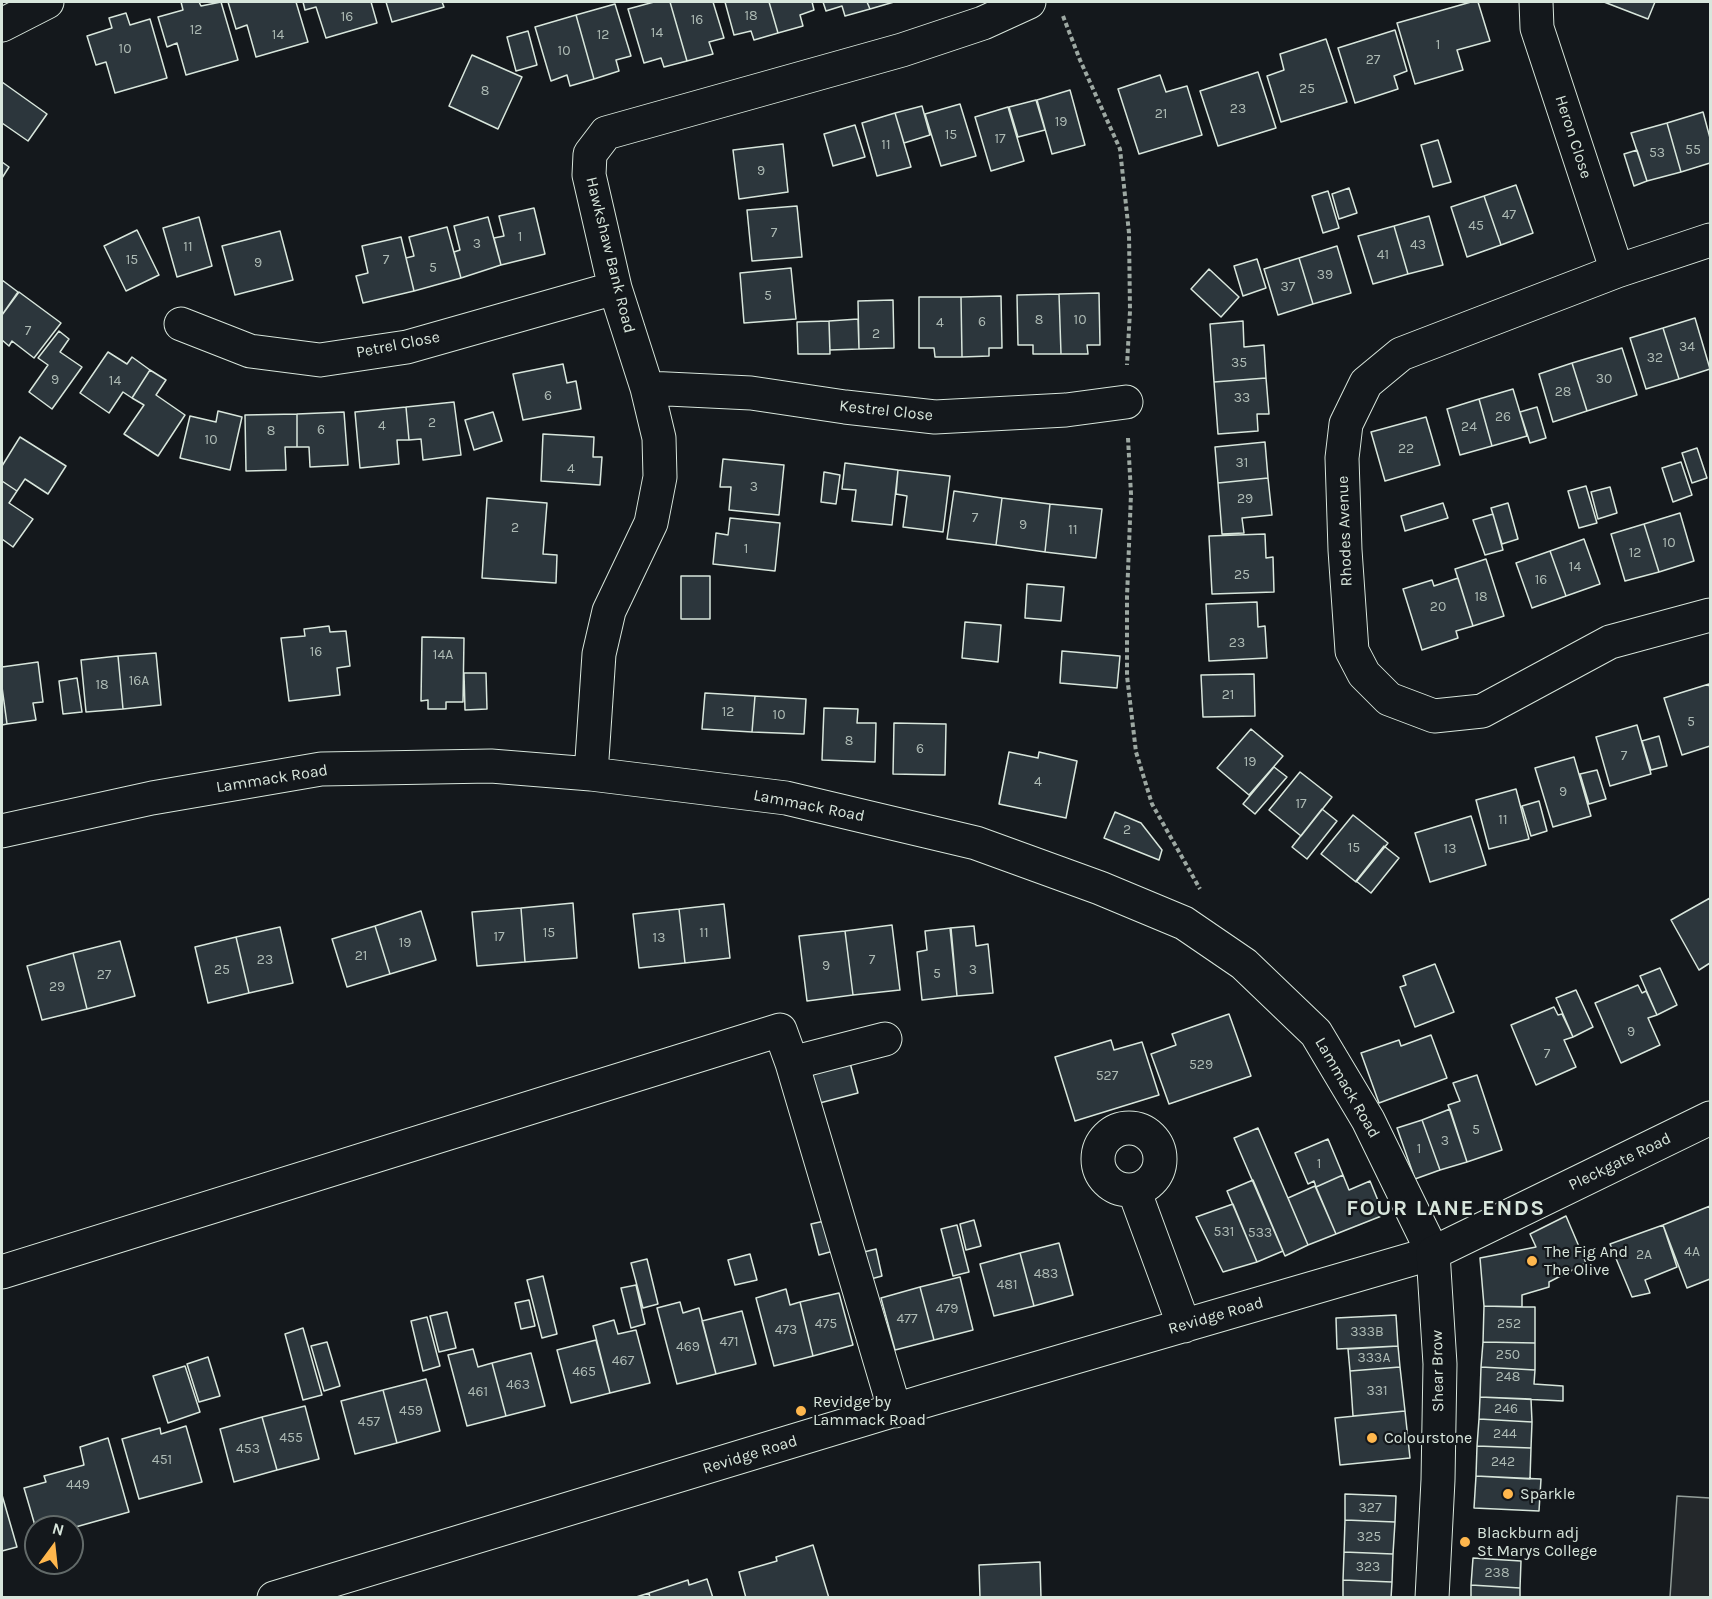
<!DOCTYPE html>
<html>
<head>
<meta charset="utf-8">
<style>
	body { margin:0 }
	#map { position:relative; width:1712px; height:1599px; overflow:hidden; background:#14181c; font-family:Karla,sans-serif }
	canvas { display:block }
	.frame { position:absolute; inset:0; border:3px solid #d8e6dc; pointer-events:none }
	.north { position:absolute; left:24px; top:1515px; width:60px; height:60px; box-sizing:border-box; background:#14181c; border:2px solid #626a69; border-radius:50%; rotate:15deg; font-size:16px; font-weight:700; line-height:24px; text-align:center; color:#d8e6dc }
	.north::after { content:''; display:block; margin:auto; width:21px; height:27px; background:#ffb74d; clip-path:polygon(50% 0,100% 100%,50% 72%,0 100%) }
</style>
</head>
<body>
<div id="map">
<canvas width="1712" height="1599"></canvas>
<div class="frame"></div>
<div class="north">N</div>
</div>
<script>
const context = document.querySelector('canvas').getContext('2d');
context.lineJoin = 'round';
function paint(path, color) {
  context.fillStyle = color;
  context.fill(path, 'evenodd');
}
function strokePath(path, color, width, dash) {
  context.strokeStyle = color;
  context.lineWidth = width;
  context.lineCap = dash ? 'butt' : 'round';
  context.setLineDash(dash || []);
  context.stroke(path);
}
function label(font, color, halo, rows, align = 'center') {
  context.font = font + ' Karla,sans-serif';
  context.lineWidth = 4.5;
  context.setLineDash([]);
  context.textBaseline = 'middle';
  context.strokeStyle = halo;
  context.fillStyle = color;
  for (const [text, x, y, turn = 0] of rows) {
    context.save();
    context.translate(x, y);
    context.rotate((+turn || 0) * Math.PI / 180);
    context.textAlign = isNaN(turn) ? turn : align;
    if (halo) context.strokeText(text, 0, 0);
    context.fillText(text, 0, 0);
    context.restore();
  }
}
const parking = new Path2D(`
	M1677,1496L1710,1498V1597H1670Z`);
const building = new Path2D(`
	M181,2H199L201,6L221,2L238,60L186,75L177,43L167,47L158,17L183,10Z
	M228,2H296L308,42L256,57L247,25L236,29Z
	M303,2H371L377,23L326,38L316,7L305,10Z
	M386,2H442L444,7L392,22Z
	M654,2H670L687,61L664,67L661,58L644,63L628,9Z
	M670,2H713L724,38L709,42L713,54L687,61Z
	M725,2H769L778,33L754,40L751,31L734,35Z
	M769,2H812L814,10L800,15L803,26L778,33Z
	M823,2H867L870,9L845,16L842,6L826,11Z
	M867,2H894L870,9Z
	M1471,2H1478L1490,41L1457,50L1463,70L1415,84L1397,23Z
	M1604,2H1655L1648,19Z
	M615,4L631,56L616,60L619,71L594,79L576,15Z
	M126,13L130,25L150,19L167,78L115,93L106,62L96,65L87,36L112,28L109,18Z
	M576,15L594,79L570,86L567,75L551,81L535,27Z
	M1395,30L1407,71L1394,76L1398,89L1355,103L1338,48Z
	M528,31L537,65L516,71L507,37Z
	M1326,39L1347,102L1281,122L1267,76L1284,70L1280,54Z
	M472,55L522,77L498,129L449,106Z
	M1258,72L1276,128L1218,146L1200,91Z
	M1160,75L1166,92L1187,86L1202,135L1139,154L1118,89Z
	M2,82L47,114L28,141L2,123Z
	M1070,90L1085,145L1052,154L1037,100Z
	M1036,100L1045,130L1018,137L1009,107Z
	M960,104L976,156L941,166L925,114Z
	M922,106L930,135L904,143L895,113Z
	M1008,107L1024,161L991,171L975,117Z
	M1703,112L1710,138V163L1681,172L1667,123Z
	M895,113L911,167L877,176L862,123Z
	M1667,123L1681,172L1647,181L1631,133Z
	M855,125L865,157L833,166L824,134Z
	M1438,140L1451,182L1433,187L1421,145Z
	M783,144L788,192L739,199L733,150Z
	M1637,150L1647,181L1634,186L1624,154Z
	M2,162L9,167L2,178Z
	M1516,185L1533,233L1501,245L1484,196Z
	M1349,188L1357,213L1339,219L1332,194Z
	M1328,191L1339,228L1323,233L1312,196Z
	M1484,196L1501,245L1467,257L1451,207Z
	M797,206L802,257L752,261L747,210Z
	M534,208L545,254L501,265L494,238L504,236L499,216Z
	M1429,216L1443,265L1408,274L1394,226Z
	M199,217L212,266L177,277L163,228Z
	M488,217L501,265L461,278L454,252L460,250L454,226Z
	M1394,226L1408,274L1373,284L1358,236Z
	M447,227L461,278L414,291L406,258L414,256L409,237Z
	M137,230L159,275L126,291L104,246Z
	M280,231L293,280L235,295L222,246Z
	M401,237L414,291L363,303L356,276L368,273L362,246Z
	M1337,246L1351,293L1313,304L1299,258Z
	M1299,258L1313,304L1278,315L1264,269Z
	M1257,259L1266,288L1243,296L1234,266Z
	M791,268L796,319L744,323L740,273Z
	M1209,269L1239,297L1221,317L1191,289Z
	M2,280L18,292L2,315Z
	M19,292L61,323L34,358L12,341L9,346L2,340V315Z
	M1099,293L1100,345H1087L1088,354H1061L1059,294Z
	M1059,294L1061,354H1033V345H1018L1017,295Z
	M1001,296L1002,348H989V356L962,357L961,297Z
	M919,297H961L962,357H935L934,348H919Z
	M893,300L894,348L859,349L858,301Z
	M1695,318L1710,369L1679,379L1663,328Z
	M858,319L859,349L830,350L829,321Z
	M829,321L830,354H798L797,322Z
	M1243,321L1244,347L1264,345L1266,378L1214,382L1210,324Z
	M1663,328L1679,379L1646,389L1630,338Z
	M59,331L69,339L60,352L82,367L52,409L29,392L48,365L38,358Z
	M1622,348L1637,395L1587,411L1572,363Z
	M108,352L127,364L132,357L150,370L132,398L123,392L109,413L80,393Z
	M1572,363L1587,411L1553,422L1539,374Z
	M563,364L567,383L576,381L581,409L523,420L513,374Z
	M150,370L166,380L156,395L185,415L158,456L124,434L144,405L132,398Z
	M1266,378L1269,414H1257L1258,431L1218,434L1214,382Z
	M1513,389L1527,436L1492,446L1479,399Z
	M1479,399L1492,446L1460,455L1447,409Z
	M454,402L461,455L423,460L421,439L409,440L406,407Z
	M406,407L409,440H397L399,464L360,468L355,412Z
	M1537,407L1546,438L1530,443L1520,412Z
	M218,411L242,417L230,470L180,458L190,416L216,422Z
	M344,412L348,465L310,467L309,447H297V414Z
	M493,412L502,441L474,450L465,420Z
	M297,414V447H285L286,470L246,471L245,415Z
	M1426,417L1440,465L1385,481L1371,432Z
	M543,434L594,437L593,457H602L600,485L541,481Z
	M20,437L66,466L48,494L25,479L17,491L2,481V466Z
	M1265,442L1268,478L1218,483L1215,447Z
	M1697,448L1707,478L1692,483L1682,453Z
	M723,459L784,465L779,515L729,510L731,487H720Z
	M1681,462L1692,495L1673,502L1662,468Z
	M845,463L898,470L892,525L852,521L856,490L842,489Z
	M898,470L950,476L943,532L903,527L907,496L896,494Z
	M824,472L840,475L836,504L821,502Z
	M1268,478L1272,515L1242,518L1244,533L1222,534L1218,483Z
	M2,481L17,491L9,503L33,519L13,547L2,539Z
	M1586,486L1597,523L1579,528L1568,491Z
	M1610,487L1617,513L1598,519L1591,492Z
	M954,491L1002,498L996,545L947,539Z
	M487,498L547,503L543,554L557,555L556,583L482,578Z
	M1002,498L1050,504L1045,552L996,545Z
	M1443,503L1448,518L1405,531L1401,516Z
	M1508,503L1518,539L1502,544L1491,508Z
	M1050,504L1102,509L1096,558L1045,552Z
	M1680,513L1694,561L1659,572L1644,524Z
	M1493,514L1503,550L1485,555L1473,520Z
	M730,518L780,523L775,571L713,564L716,533L728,535Z
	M1644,524L1659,572L1625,581L1611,534Z
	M1265,534L1266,558L1273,557L1274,592L1212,594L1209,536Z
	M1584,539L1600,584L1566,596L1550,551Z
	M1550,551L1566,596L1532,608L1516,563Z
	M1486,559L1504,616L1473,626L1455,569Z
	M681,576H710V619H681Z
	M1458,578L1473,626L1456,631L1458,638L1422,650L1403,589L1432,580L1434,586Z
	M1027,584L1064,587L1061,621L1025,618Z
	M1257,602L1258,627L1265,626L1267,658L1209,661L1206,604Z
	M965,622L1001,625L998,662L962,658Z
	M329,626L330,632L346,631L350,666L337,668L340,695L289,701L281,638L305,636L304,629Z
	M422,637L464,638L463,702H446V709H428V700L421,701Z
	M1062,651L1120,656L1117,688L1060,683Z
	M156,653L161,705L123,709L118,656Z
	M118,656L123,709L86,712L81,660Z
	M38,662L43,702L33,703L36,720L7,724L2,687V667Z
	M464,673H486L487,709L465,710Z
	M1254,674L1255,716L1203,717L1201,675Z
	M77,678L82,712L63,714L59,681Z
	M1709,684L1710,689V746L1682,755L1664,698Z
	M2,687L7,724L2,725Z
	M705,693L755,696L752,732L702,729Z
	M755,696L806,699L804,734L752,732Z
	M824,708L858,709L857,723H876L875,762L822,760Z
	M894,723L946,724L945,775L893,774Z
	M1637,725L1651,774L1610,786L1596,737Z
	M1251,729L1283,756L1249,795L1217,768Z
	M1659,736L1667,766L1651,770L1642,741Z
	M1009,752L1038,758L1039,752L1077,761L1066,818L999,804Z
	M1574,757L1591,816L1553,827L1535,768Z
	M1274,767L1287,777L1255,814L1243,804Z
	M1597,770L1606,799L1589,804L1580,774Z
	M1300,772L1332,797L1301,836L1269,810Z
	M1516,789L1529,839L1489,849L1476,800Z
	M1539,801L1547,831L1531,836L1522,806Z
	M1322,809L1337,821L1307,859L1292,847Z
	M1115,812L1141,823L1162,850L1159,860L1104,838Z
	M1353,815L1388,843L1356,882L1321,854Z
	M1471,816L1486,865L1430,882L1415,833Z
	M1384,846L1399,858L1371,893L1356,881Z
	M1710,898V963L1699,970L1671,920Z
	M573,903L577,958L525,962L521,908Z
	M724,904L730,958L685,963L679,909Z
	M521,908L525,962L477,966L472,912Z
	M679,909L685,963L639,968L633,914Z
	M421,911L436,960L390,974L375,926Z
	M892,925L900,990L853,995L845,931Z
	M375,926L390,974L347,987L332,939Z
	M974,926L976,946L988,944L993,993L957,996L950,928Z
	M280,927L293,983L249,993L236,937Z
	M951,928L957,996L922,1000L917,952L927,950L925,931Z
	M845,931L853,995L807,1001L799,936Z
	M236,937L249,993L208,1003L195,947Z
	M120,941L135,996L87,1009L73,953Z
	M73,953L87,1009L42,1020L27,966Z
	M1435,964L1454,1012L1415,1027L1400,987L1406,985L1403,976Z
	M1660,968L1677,1005L1657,1015L1640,976Z
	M1638,985L1642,993L1646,991L1657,1015L1648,1018L1660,1045L1621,1063L1595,1003Z
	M1576,990L1593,1027L1573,1037L1556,998Z
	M1554,1007L1558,1015L1562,1014L1573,1037L1564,1040L1576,1067L1536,1085L1511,1025Z
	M1229,1014L1251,1076L1169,1104L1151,1054L1176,1045L1172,1034Z
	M1431,1035L1447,1078L1379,1103L1361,1053L1399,1040L1401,1046Z
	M1111,1040L1114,1050L1142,1042L1159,1095L1075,1121L1055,1057Z
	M849,1059L858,1093L816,1104L807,1070Z
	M1477,1075L1502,1150L1467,1162L1448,1105L1460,1101L1453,1083Z
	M1450,1109L1467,1162L1440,1170L1422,1120Z
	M1422,1120L1440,1170L1415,1179L1397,1128Z
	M1258,1128L1308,1245L1285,1256L1234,1138Z
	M1328,1139L1343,1175L1316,1187L1314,1181L1308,1184L1295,1153Z
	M1343,1175L1349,1190L1370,1181L1384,1215L1336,1234L1316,1187Z
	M1253,1180L1283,1251L1257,1262L1227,1191Z
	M1315,1186L1336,1234L1308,1245L1288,1198Z
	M1233,1204L1257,1262L1223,1272L1196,1217Z
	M1710,1206V1279L1687,1288L1663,1225Z
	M1566,1216L1586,1263L1549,1282V1287L1522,1295V1307L1484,1306L1480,1258L1536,1247L1530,1234Z
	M829,1220L837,1250L819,1255L811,1224Z
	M974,1220L981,1246L966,1250L960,1224Z
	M957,1225L969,1272L953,1276L941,1229Z
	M1663,1225L1677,1267L1645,1280L1650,1293L1632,1297L1610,1244Z
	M1059,1243L1073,1295L1034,1306L1020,1253Z
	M876,1249L882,1276L867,1280L860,1253Z
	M1020,1253L1034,1306L994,1316L980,1264Z
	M750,1254L757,1280L735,1285L728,1260Z
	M647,1259L658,1304L643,1308L631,1263Z
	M543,1276L557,1334L542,1338L527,1280Z
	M960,1277L973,1330L934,1340L920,1287Z
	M636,1285L645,1324L631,1328L621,1288Z
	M920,1287L934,1340L895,1350L881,1298Z
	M786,1289L790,1305L800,1302L813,1356L774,1366L756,1298Z
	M839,1293L853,1345L813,1356L800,1302Z
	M529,1300L535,1326L521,1329L515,1303Z
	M680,1302L683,1313L699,1308L716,1374L677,1384L657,1308Z
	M1484,1306L1535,1307V1343L1483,1342Z
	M742,1311L756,1364L716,1374L702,1321Z
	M447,1312L456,1348L439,1352L430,1316Z
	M1396,1315L1398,1346L1337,1349L1336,1318Z
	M427,1317L440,1366L423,1371L411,1321Z
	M614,1320L618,1334L636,1330L650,1383L610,1393L593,1326Z
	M303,1328L322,1395L303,1400L285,1334Z
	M596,1340L610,1393L571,1403L557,1350Z
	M327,1342L340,1386L324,1391L311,1346Z
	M1483,1342L1535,1343V1370L1481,1367Z
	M1398,1346L1400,1367L1350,1371L1348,1349Z
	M473,1349L478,1367L492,1363L506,1416L467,1426L448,1355Z
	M531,1353L545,1406L506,1416L492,1363Z
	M208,1357L220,1396L199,1402L187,1364Z
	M185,1366L200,1412L168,1423L153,1376Z
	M1400,1367L1405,1411L1353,1416L1350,1371Z
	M1481,1367L1535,1370L1534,1384L1563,1386V1401L1480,1397Z
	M426,1379L440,1431L397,1443L383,1390Z
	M383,1390L397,1443L355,1454L341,1401Z
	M1480,1397L1531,1399L1532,1422L1479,1419Z
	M305,1406L319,1459L277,1470L262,1417Z
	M1405,1411L1410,1458L1340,1465L1335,1418Z
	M262,1417L277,1470L234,1482L220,1429Z
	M1479,1419L1532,1422L1531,1448L1477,1446Z
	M186,1426L202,1482L139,1499L122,1439L160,1428L161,1434Z
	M108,1438L129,1512L72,1528L36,1527V1529L24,1488L46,1482L44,1476L84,1465L80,1447Z
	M1477,1446L1531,1448L1530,1479L1476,1476Z
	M1476,1476L1541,1479L1539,1511L1474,1508Z
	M1345,1494L1396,1496L1395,1522L1345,1520Z
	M2,1495L17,1547L2,1551Z
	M1345,1520L1395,1522L1393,1554L1344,1552Z
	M813,1545L829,1598H746L739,1572L777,1561L776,1557Z
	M1344,1552L1393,1554L1392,1582L1343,1580Z
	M1473,1558L1521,1561L1520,1588L1471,1585Z
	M1040,1562L1041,1598H980L979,1565Z
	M707,1579L713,1598H650L649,1593L688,1580L689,1585Z
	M1343,1580L1392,1582L1391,1598H1343Z
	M1471,1585L1520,1588V1598H1471Z
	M649,1593L650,1598H633Z`);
const path = new Path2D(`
	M1063,16L1080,60L1120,149L1129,233L1130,311L1127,365
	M1128,438L1131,494L1127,597V676L1136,752L1152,804L1200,889`);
const minor = new Path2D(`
	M1536,2L1537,28L1617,271
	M2,25L47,2
	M1710,240L1617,271L1401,354L1366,383L1346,424L1342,458L1345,550L1352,651L1364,674L1389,699L1434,716L1482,711L1610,642L1710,615
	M181,324L250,351L320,360L407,347L615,288
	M647,388L751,393L845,407L935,417L1066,410L1126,402
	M591,774L599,654L609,611L651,523L660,477L659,438L647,388L615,288L589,175L590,154L606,133L902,50L983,23L1029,2
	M2,831L152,798L321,769L491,766L591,774L786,798L976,843L1100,888L1184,923L1244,964L1316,1033L1368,1120L1433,1253L928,1400L274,1598
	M792,1063L885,1039
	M1098 1159a31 31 0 1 1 62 0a31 31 0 1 1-62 0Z
	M1134,1190L1184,1326
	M2,1272L780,1030L792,1063L895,1411`);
const major = new Path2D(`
	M1432,1598L1438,1480L1440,1364L1433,1253L1710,1118`);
const markers = [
	[1532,1261,6,"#ffb74d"],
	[801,1411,6,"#ffb74d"],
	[1372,1438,6,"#ffb74d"],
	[1508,1494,6,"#ffb74d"],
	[1465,1542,6,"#ffb74d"]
];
const numberNames = [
	["18",751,16],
	["16",347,17],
	["16",697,20],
	["12",196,30],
	["14",657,33],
	["14",278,35],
	["12",603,35],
	["1",1438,45],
	["10",125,49],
	["10",564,51],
	["27",1373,60],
	["25",1307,89],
	["8",485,91],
	["23",1238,109],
	["21",1161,114],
	["19",1061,122],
	["15",951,135],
	["17",1000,139],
	["11",886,145],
	["55",1693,150],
	["53",1657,153],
	["9",761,171],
	["47",1509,215],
	["45",1476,226],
	["7",774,233],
	["1",520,237],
	["3",477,244],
	["43",1418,245],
	["11",188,247],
	["41",1383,255],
	["15",132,260],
	["7",386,260],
	["9",258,263],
	["5",433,268],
	["39",1325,275],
	["37",1288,287],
	["5",768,296],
	["8",1039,320],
	["10",1080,320],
	["6",982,322],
	["4",940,323],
	["7",28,331],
	["2",876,334],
	["34",1687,347],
	["32",1655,358],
	["35",1239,363],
	["30",1604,379],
	["9",55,380],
	["14",115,381],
	["28",1563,392],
	["6",548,396],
	["33",1242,398],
	["26",1503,417],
	["2",432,423],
	["4",382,426],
	["24",1469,427],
	["6",321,430],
	["8",271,431],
	["10",211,440],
	["22",1406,449],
	["31",1242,463],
	["4",571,469],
	["3",754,487],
	["29",1245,499],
	["7",975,518],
	["9",1023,525],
	["2",515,528],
	["11",1073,530],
	["10",1669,543],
	["1",746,549],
	["12",1635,553],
	["14",1575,567],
	["25",1242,575],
	["16",1541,580],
	["18",1481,597],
	["20",1438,607],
	["23",1237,643],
	["16",316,652],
	["14A",443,655],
	["16A",139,681],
	["18",102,685],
	["21",1228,695],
	["12",728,712],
	["10",779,715],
	["5",1691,722],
	["8",849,741],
	["6",920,749],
	["7",1624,756],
	["19",1250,762],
	["4",1038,782],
	["9",1563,792],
	["17",1301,804],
	["11",1503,820],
	["2",1127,830],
	["15",1354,848],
	["13",1450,849],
	["15",549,933],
	["11",704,933],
	["17",499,937],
	["13",659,938],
	["19",405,943],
	["21",361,956],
	["23",265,960],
	["7",872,960],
	["9",826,966],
	["25",222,970],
	["3",973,970],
	["5",937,974],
	["27",104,975],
	["29",57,987],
	["9",1631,1032],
	["7",1547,1054],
	["529",1201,1065],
	["527",1107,1076],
	["5",1476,1130],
	["3",1445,1141],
	["1",1419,1149],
	["1",1319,1164],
	["531",1224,1232],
	["533",1260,1233],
	["4A",1692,1252],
	["2A",1644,1255],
	["483",1046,1274],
	["481",1007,1285],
	["479",947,1309],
	["477",907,1319],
	["475",826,1324],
	["252",1509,1324],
	["473",786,1330],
	["333B",1367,1332],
	["471",729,1342],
	["469",688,1347],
	["250",1508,1355],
	["333A",1374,1358],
	["467",623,1361],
	["465",584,1372],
	["248",1508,1377],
	["463",518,1385],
	["331",1377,1391],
	["461",478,1392],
	["246",1506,1409],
	["459",411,1411],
	["457",369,1422],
	["244",1505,1434],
	["455",291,1438],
	["453",248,1449],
	["451",162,1460],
	["242",1503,1462],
	["449",78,1485],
	["327",1370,1508],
	["325",1369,1537],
	["323",1368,1567],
	["238",1497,1573]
];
const streetNames = [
	["Heron Close",1573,137,72],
	["Hawkshaw Bank Road",610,255,76],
	["Petrel Close",398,345,-11],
	["Kestrel Close",886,411,6],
	["Rhodes Avenue",1345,531,-92],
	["Lammack Road",272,779,-9],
	["Lammack Road",809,806,11],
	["Lammack Road",1347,1088,60],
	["Pleckgate Road",1620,1162,-26],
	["Revidge Road",1216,1316,-16],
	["Shear Brow",1438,1371,-91],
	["Revidge Road",750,1455,-17]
];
const poiNames = [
	["The Fig And",1544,1252],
	["The Olive",1544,1270],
	["Revidge by",813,1402],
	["Lammack Road",813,1420],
	["Colourstone",1384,1438],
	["Sparkle",1520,1494],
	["Blackburn adj",1477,1533],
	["St Marys College",1477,1551]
];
const districtNames = [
	["FOUR LANE ENDS",1446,1209]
];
paint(parking, '#24282b');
strokePath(parking, '#939e99', 1.5);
paint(building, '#2c363c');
strokePath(building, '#d8e6dc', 1.5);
strokePath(minor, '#d8e6dc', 35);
strokePath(major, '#d8e6dc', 35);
strokePath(path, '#9da8a2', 4, [4.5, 3]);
strokePath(minor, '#14181c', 33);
strokePath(major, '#14181c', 33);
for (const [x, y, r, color] of markers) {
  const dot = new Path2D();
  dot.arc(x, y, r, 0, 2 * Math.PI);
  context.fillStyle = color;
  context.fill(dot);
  strokePath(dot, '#14181c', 2);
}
label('14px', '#adbab4', null, numberNames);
label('16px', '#d8e6dc', '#14181c', streetNames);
label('16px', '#d8e6dc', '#14181c', poiNames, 'left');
context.letterSpacing = '1.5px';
label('bold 22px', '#d8e6dc', '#14181c', districtNames);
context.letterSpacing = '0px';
</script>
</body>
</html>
